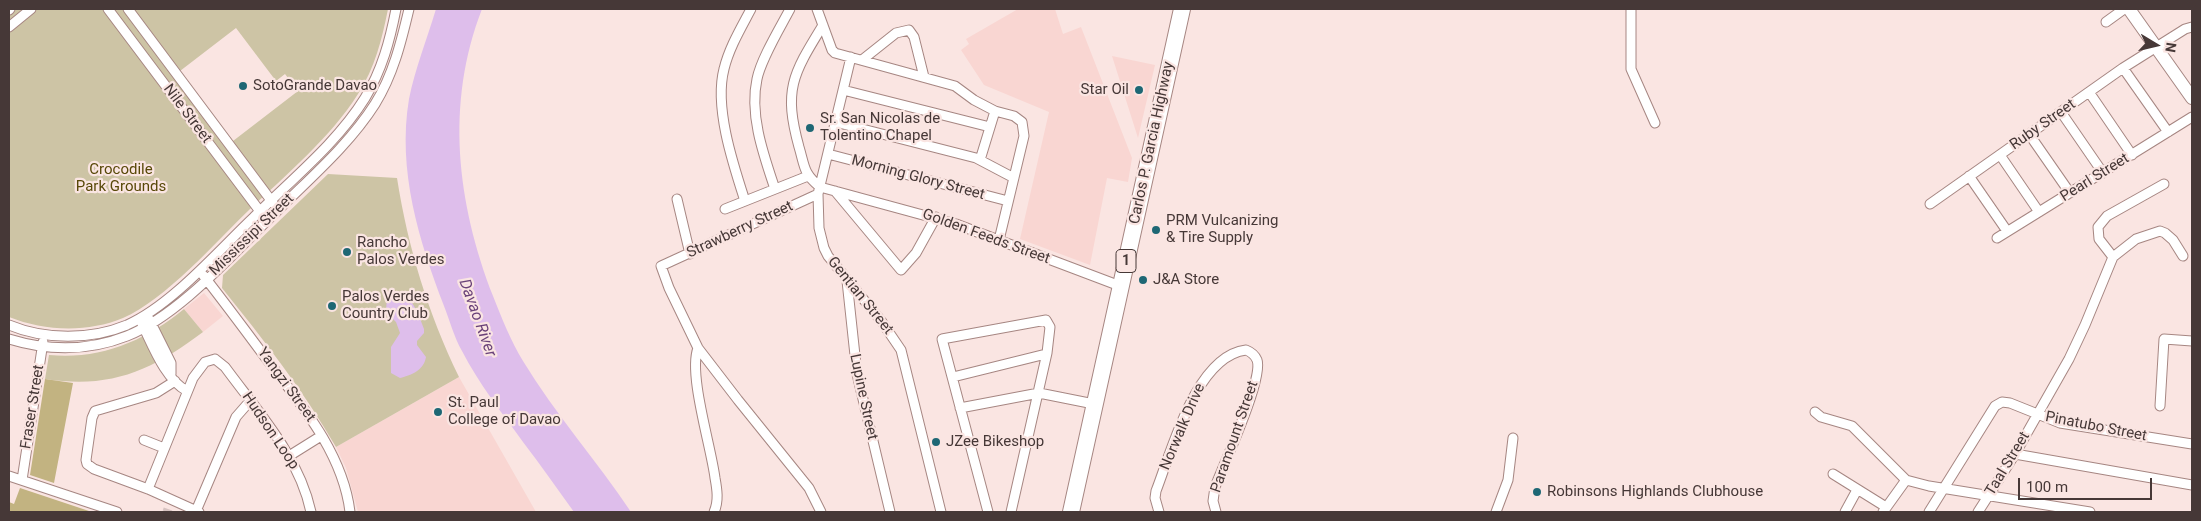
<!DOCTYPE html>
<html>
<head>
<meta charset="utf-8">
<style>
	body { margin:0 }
	#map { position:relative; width:2201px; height:521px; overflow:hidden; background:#fae5e2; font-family:Roboto,sans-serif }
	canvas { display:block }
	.frame { position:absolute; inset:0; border:10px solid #463837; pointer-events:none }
	.north { position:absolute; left:2131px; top:20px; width:50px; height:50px; -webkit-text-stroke:4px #fae5e2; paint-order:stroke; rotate:99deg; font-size:14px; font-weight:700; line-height:20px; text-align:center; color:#463837 }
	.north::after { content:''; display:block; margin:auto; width:18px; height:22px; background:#463837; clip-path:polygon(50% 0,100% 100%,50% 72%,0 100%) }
	.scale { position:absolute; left:2018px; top:478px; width:134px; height:22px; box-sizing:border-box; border:2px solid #463837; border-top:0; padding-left:6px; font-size:15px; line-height:18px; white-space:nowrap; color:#463837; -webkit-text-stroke:4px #fae5e2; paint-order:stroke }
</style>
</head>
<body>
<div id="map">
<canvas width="2201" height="521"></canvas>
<div class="frame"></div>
<div class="north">N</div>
<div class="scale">100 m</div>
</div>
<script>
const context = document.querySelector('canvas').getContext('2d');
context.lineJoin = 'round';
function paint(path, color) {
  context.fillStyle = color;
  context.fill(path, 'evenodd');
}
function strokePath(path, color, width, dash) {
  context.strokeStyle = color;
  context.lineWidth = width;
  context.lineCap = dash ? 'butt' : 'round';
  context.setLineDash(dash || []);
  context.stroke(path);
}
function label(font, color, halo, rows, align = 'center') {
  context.font = font + ' Roboto,sans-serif';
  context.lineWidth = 4.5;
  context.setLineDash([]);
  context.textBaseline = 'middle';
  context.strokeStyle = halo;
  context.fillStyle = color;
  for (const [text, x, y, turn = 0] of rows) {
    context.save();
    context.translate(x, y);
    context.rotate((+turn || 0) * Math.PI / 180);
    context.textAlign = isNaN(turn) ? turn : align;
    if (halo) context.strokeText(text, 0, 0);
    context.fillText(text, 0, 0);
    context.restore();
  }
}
const built = new Path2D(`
	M1018,9H1055L1063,34L1081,27L1132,158L1128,182L1107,178L1090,265L1020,239L1049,112L984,85L961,50L969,44L966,39Z
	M1112,56L1155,65L1138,138Z
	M204,293L223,316L203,332L184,309Z
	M459,377L536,512H358L346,468L336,447Z`);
const green = new Path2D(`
	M9,9H388C382,39 375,68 358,94C330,138 287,174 249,210C216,242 165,300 123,318C87,333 44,331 9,317ZM236,28L276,81L285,74L298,91L233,141L180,71Z
	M328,174L397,178C408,248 428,313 459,377L336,447C303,390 263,339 222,288L223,275Z
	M184,309L203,332C151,371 111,389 45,379L49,355C100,360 145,341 184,309Z`);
const forest = new Path2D(`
	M45,379L73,383L54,483L30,475Z
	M20,488L92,512H9V502L14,504Z`);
const water = new Path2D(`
	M436,9H482C445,104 457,203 493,296C502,319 511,341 523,361C555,414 597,461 631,512H574C557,489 541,465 523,442C502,413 479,384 462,351C454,337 450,321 444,306C419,241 397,170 409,99C415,69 427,39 436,9Z
	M393,291C410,290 419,315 424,329V333L417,341V345L426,357C424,370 412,375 400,378L391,373V347L400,333L396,322L386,312L387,296Z`);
const streetTunnel = new Path2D(`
	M167,512L168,509`);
const street = new Path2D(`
	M108,9L262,214
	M128,9L273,203
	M817,9L832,50L835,53L955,86L974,100L995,111L1014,116L1022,122L1024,136L999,240
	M1631,9V69L1655,123
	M9,10L10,9
	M2106,22L2124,9
	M823,25C793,74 783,89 799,147C805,167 803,173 820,187L956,224L1120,286
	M9,27L31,9
	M851,57L818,194L819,228L824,248L828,256L882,322L901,350L941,512
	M862,60L896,33L909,30L914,37L924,77
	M2123,68L2168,132
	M843,90L990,127
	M2089,92L2132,155
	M2061,112L2103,173
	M835,122L976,158L1014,178
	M2029,134L2070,193
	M828,154L1008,201
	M2000,155L2039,212
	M980,160L995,111
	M1969,176L2007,231
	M775,189C764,156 749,115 757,79C761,59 780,28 790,9
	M835,191L901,270L916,253L936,217
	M818,194L661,266L669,288L698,348L738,400L809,488L821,512
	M677,199L690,254
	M745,201C733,164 714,107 724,69C729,48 741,28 751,9
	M1930,204L2123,68L2185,29L2192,27
	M725,209L808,176
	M1997,238L2192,117
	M2113,257L2099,239L2098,227L2107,216L2164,184
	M203,275C224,302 245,330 265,357C300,403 343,453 350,512
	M847,281L857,374L890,512
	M149,319L171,363V374
	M142,324C153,346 165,379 187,391
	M9,325C45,340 91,340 127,325C172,305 218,251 254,217C292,179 337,143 365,98C382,70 390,40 396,9
	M9,339C48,351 89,351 127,336C180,315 234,252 275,213C309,179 349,145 375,104C393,75 401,43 409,9
	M698,348C688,374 711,446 715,478C717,489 719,501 714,512
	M215,359L225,367C258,412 299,456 311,512
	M953,377L1046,354
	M175,381L156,393L95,411L92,418L86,460L87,464L94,469L148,489L199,512
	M2160,406L2164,339L2192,341
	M960,408L1039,393L1094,404
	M1815,412L1821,417L1852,426L1906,480L1929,486L2090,512
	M144,440L164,448
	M2015,454L2192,485
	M289,456L321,436
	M1833,474L1886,507
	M9,476L117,512
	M22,480L43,342
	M148,489L193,378L205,362L215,359
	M196,511L236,417L250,401
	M988,512L942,339L1046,320L1050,327L1047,353L1011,512
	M1159,512L1155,498L1156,491C1172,450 1196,356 1246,350C1251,352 1255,355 1257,360C1264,378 1223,466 1215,487L1213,501L1216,512
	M1496,512L1508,480L1513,438
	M1845,512L1857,490
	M1883,512L1906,480
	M1929,512L1995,406L2002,402L2010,403L2060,423L2192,444
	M1978,512L2015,454L2069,359L2085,325L2113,257L2136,239L2160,231L2165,233L2173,240L2183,256`);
const secondary = new Path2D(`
	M2129,9L2192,98`);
const highway = new Path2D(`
	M1071,512L1182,9`);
const markers = [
	[243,86,5,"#1e6774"],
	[1139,90,5,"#1e6774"],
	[810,128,5,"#1e6774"],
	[1156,230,5,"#1e6774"],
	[347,252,5,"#1e6774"],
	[1143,280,5,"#1e6774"],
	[332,306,5,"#1e6774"],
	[438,412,5,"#1e6774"],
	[936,442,5,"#1e6774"],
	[1537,492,5,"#1e6774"]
];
const shields = [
	[1126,261,20]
];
const shieldNames = [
	["1",1126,261]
];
const poiNames = [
	["SotoGrande Davao",253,86],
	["Star Oil",1129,90,"right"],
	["Sr. San Nicolas de",820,119],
	["Tolentino Chapel",820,136],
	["PRM Vulcanizing",1166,221],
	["& Tire Supply",1166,238],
	["Rancho",357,243],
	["Palos Verdes",357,260],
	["J&A Store",1153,280],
	["Palos Verdes",342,297],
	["Country Club",342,314],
	["St. Paul",448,403],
	["College of Davao",448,420],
	["JZee Bikeshop",946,442],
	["Robinsons Highlands Clubhouse",1547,492]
];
const streetNames = [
	["Nile Street",187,114,53],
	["Ruby Street",2043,125,-35],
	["Carlos P. Garcia Highway",1152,143,-78],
	["Morning Glory Street",918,178,15],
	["Pearl Street",2095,178,-32],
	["Strawberry Street",740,230,-25],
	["Mississipi Street",252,235,-44],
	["Golden Feeds Street",986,237,20],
	["Gentian Street",860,296,51],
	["Yangzi Street",286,385,54],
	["Lupine Street",863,397,78],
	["Fraser Street",33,407,-81],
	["Norwalk Drive",1183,427,-67],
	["Pinatubo Street",2096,427,11],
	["Hudson Loop",270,431,56],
	["Paramount Street",1235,437,-71],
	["Taal Street",2008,464,-59]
];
const parkNames = [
	["Crocodile",121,170],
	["Park Grounds",121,187]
];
const waterNames = [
	["Davao River",477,318,70]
];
paint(built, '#f9d6d2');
paint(green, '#cdc4a5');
paint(forest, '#c2b381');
paint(water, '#debeeb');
strokePath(streetTunnel, '#d6c2c0', 9, [9, 4.5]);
strokePath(street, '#a68682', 11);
strokePath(secondary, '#a68682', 14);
strokePath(highway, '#a68682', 18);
strokePath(street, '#fff', 9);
strokePath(secondary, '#fff', 12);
strokePath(highway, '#fff', 16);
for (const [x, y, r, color] of markers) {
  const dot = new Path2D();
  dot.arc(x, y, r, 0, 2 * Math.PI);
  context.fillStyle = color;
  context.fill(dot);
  strokePath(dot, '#fae5e2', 2);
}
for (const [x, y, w] of shields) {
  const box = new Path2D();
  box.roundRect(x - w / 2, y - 11.5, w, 23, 4);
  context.fillStyle = '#fae5e2';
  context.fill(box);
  strokePath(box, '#463837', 1);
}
label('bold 14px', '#463837', null, shieldNames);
label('15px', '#463837', '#fae5e2', poiNames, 'left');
label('15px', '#463837', '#fae5e2', streetNames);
label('15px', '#584808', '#fae5e2', parkNames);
label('italic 16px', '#6a4279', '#fae5e2', waterNames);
</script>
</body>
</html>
